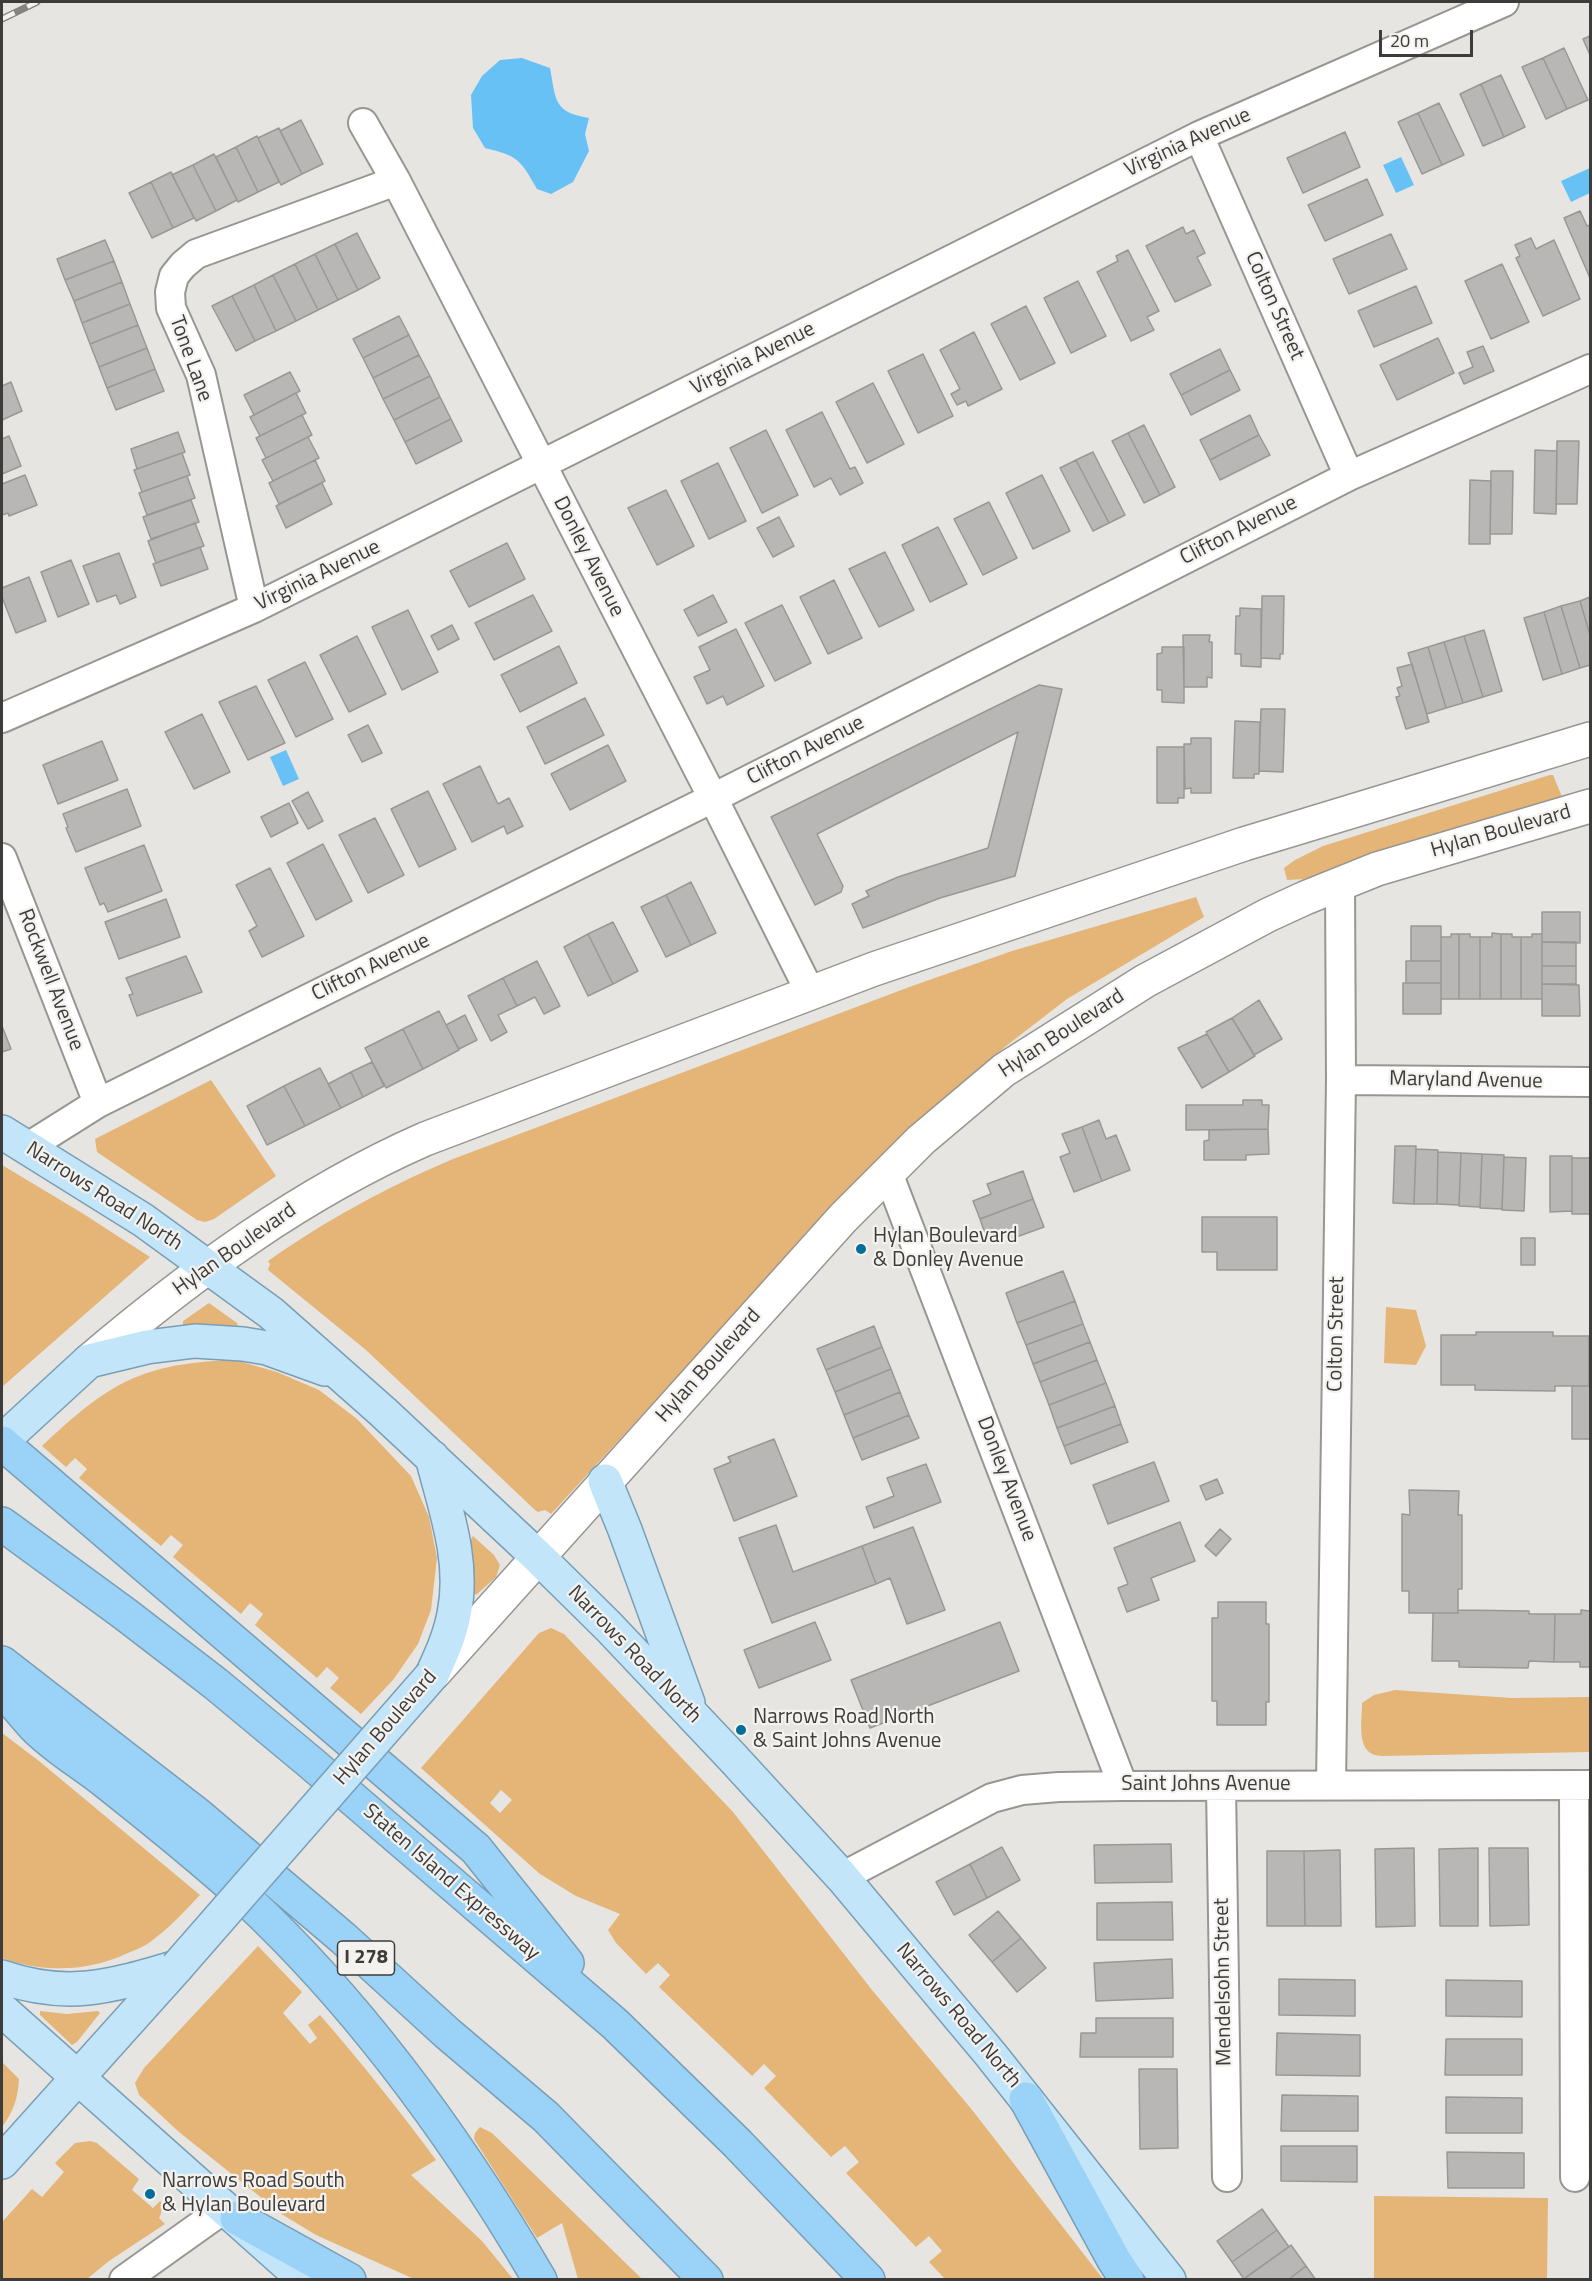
<!DOCTYPE html>
<html>
<head>
<meta charset="utf-8">
<style>
	body { margin:0 }
	#map { position:relative; width:1592px; height:2281px; overflow:hidden; background:#e7e5e2; font-family:"Titillium Web",sans-serif }
	canvas { display:block }
	.frame { position:absolute; inset:0; border:3px solid #3d3c3b; pointer-events:none }
	.scale { position:absolute; left:1379px; top:30px; width:94px; height:27px; box-sizing:border-box; border:3px solid #3d3c3b; border-top:0; padding-left:8px; font-size:18px; line-height:21px; white-space:nowrap; color:#3d3c3b; -webkit-text-stroke:4px #f4f2ef; paint-order:stroke }
</style>
</head>
<body>
<div id="map">
<canvas width="1592" height="2281"></canvas>
<div class="frame"></div>
<div class="scale">20 m</div>
</div>
<script>
const context = document.querySelector('canvas').getContext('2d');
context.lineJoin = 'round';
function paint(path, color) {
  context.fillStyle = color;
  context.fill(path, 'evenodd');
}
function strokePath(path, color, width, dash) {
  context.strokeStyle = color;
  context.lineWidth = width;
  context.lineCap = dash ? 'butt' : 'round';
  context.setLineDash(dash || []);
  context.stroke(path);
}
function label(font, color, halo, rows, align = 'center') {
  context.font = font + ' "Titillium Web",sans-serif';
  context.lineWidth = 4.5;
  context.setLineDash([]);
  context.textBaseline = 'middle';
  context.strokeStyle = halo;
  context.fillStyle = color;
  for (const [text, x, y, turn = 0] of rows) {
    context.save();
    context.translate(x, y);
    context.rotate((+turn || 0) * Math.PI / 180);
    context.textAlign = isNaN(turn) ? turn : align;
    if (halo) context.strokeText(text, 0, 0);
    context.fillText(text, 0, 0);
    context.restore();
  }
}
const green = new Path2D(`
	M1550,775H1553L1563,799L1557,802L1304,879L1287,880L1284,868L1295,860L1323,846Z
	M1196,897L1204,917L1067,999L1006,1046L874,1163L551,1514L545,1510L538,1512L535,1510L366,1350L268,1270L270,1264L268,1261C328,1219 385,1188 453,1159L912,986L1012,951Z
	M211,1080L276,1176L214,1219L205,1222L197,1220L97,1152L95,1139Z
	M2,1165L82,1213L150,1257L2,1387Z
	M209,1303L237,1323L238,1326H183V1321Z
	M1386,1307L1416,1310L1426,1346L1416,1365L1384,1363Z
	M235,1360L277,1372L319,1390L357,1419L411,1476L429,1517L437,1558L431,1610L418,1644L393,1680L361,1714L330,1688L339,1678L327,1667L317,1678L255,1625L263,1614L250,1603L241,1614L173,1557L183,1545L171,1535L161,1546L79,1478L87,1469L75,1458L66,1467L42,1446C109,1383 141,1363 235,1360Z
	M473,1536L494,1555L500,1565L496,1577L476,1595L474,1593L470,1541Z
	M551,1628L564,1634L733,1812L872,1990L973,2111L1103,2279H945L929,2262L942,2251L929,2236L916,2247L846,2173L859,2162L845,2146L831,2157L764,2088L776,2076L764,2064L752,2076L659,1987L670,1975L658,1963L646,1974L616,1943L608,1930L620,1914L576,1896L540,1874L421,1768L539,1633ZM501,1790L512,1800L500,1813L490,1803Z
	M1395,1690L1512,1698L1590,1697V1752L1382,1756C1355,1756 1362,1723 1362,1703L1374,1695Z
	M2,1733L39,1761L200,1895C184,1912 168,1929 149,1943C143,1947 135,1950 128,1953C87,1972 44,1973 2,1958Z
	M258,1946L302,1992L283,2013L310,2044L317,2038L308,2025L320,2015C361,2062 399,2110 436,2160L411,2175L482,2241L513,2279H414L316,2235L283,2215L179,2132L139,2095L135,2083L144,2068Z
	M40,2011L67,2014L98,2011L100,2013L77,2042L72,2045L40,2015Z
	M2,2062L19,2079C18,2099 13,2112 2,2127Z
	M480,2127L492,2133L642,2279H578L562,2223L537,2238L474,2139L475,2133Z
	M90,2141L97,2143L139,2179L132,2190L153,2208L160,2201L162,2203L161,2214L159,2218L165,2224L109,2261L87,2279H2V2222L32,2189L42,2197L64,2172L55,2163L75,2143Z
	M1374,2196L1548,2198L1547,2279H1374Z`);
const water = new Path2D(`
	M522,58L550,68C556,100 553,112 589,118L585,134L589,151L573,182L551,194L537,189C520,159 518,156 485,148L473,128L471,95L482,76L500,60Z
	M1401,157L1414,185L1396,193L1383,165Z
	M1590,168V193L1571,202L1561,181Z
	M286,750L299,779L283,786L270,757Z`);
const building = new Path2D(`
	M1590,36V55L1583,39Z
	M1564,48L1588,100L1567,109L1543,58Z
	M1543,58L1567,109L1546,119L1522,67Z
	M1501,75L1525,127L1504,137L1481,84Z
	M1481,84L1504,137L1483,146L1460,94Z
	M1439,103L1464,155L1442,165L1418,113Z
	M1418,113L1442,165L1422,174L1398,122Z
	M301,120L323,164L302,174L280,131Z
	M279,128L302,174L281,185L258,138Z
	M1345,132L1360,167L1303,193L1287,158Z
	M257,136L279,182L258,192L236,147Z
	M236,147L258,192L238,202L216,157Z
	M214,154L237,200L216,211L193,165Z
	M193,165L216,211L196,221L172,175Z
	M171,172L194,218L173,228L151,182Z
	M1367,179L1383,215L1325,241L1308,205Z
	M151,182L173,228L152,238L129,193Z
	M1580,211L1587,226L1590,225V278L1564,218Z
	M1183,227L1186,234L1194,230L1205,253L1197,257L1211,285L1175,302L1146,246Z
	M357,233L380,278L358,290L335,244Z
	M1391,234L1407,269L1349,294L1333,259Z
	M1531,238L1536,249L1554,240L1580,299L1543,316L1516,258L1520,256L1515,245Z
	M105,240L114,261L65,280L57,259Z
	M335,244L358,290L338,300L315,254Z
	M1128,250L1159,311L1147,317L1154,330L1131,341L1097,272L1118,261L1116,256Z
	M315,254L338,300L318,310L295,264Z
	M114,261L122,282L74,301L65,280Z
	M295,264L318,310L296,321L273,275Z
	M1502,264L1529,322L1491,339L1465,281Z
	M273,275L296,321L276,331L254,285Z
	M1078,281L1106,336L1071,353L1044,298Z
	M122,282L130,304L82,323L74,301Z
	M254,285L276,331L255,341L232,296Z
	M1416,286L1432,323L1374,347L1358,311Z
	M232,296L255,341L236,351L212,306Z
	M130,304L138,325L90,344L82,323Z
	M1026,306L1055,363L1020,380L991,324Z
	M399,316L409,335L363,358L353,339Z
	M138,325L147,348L99,367L90,344Z
	M974,332L1002,389L968,406L966,401L957,405L951,394L960,389L940,350Z
	M409,335L419,355L373,378L363,358Z
	M1438,338L1454,373L1397,400L1380,365Z
	M1483,346L1494,371L1464,384L1459,373L1473,367L1467,352Z
	M147,348L155,369L107,388L99,367Z
	M1220,349L1230,370L1181,395L1170,374Z
	M923,354L953,416L918,433L888,371Z
	M419,355L430,376L383,399L373,378Z
	M155,369L164,391L116,410L107,388Z
	M1230,370L1240,390L1191,415L1181,395Z
	M290,372L300,391L254,415L244,395Z
	M430,376L440,397L394,420L383,399Z
	M11,382L22,411L2,420V386Z
	M873,383L904,444L867,463L836,402Z
	M296,393L306,413L260,436L250,417Z
	M440,397L451,419L405,442L394,420Z
	M822,412L850,469L855,467L863,483L840,495L831,478L814,487L786,430Z
	M302,415L312,435L266,458L256,438Z
	M1250,415L1259,435L1210,460L1200,440Z
	M451,419L462,441L416,464L405,442Z
	M1144,425L1175,487L1160,495L1128,433Z
	M766,430L798,495L762,513L730,448Z
	M178,432L185,452L137,469L131,449Z
	M1128,433L1160,495L1144,503L1112,441Z
	M1259,435L1270,455L1220,480L1210,460Z
	M9,436L21,466L2,474V439Z
	M308,437L319,458L273,481L262,460Z
	M1557,441H1579L1577,504H1556Z
	M1535,450L1557,451L1556,514L1534,513Z
	M1093,452L1125,515L1109,523L1076,460Z
	M182,453L190,475L142,492L134,470Z
	M315,460L325,481L279,504L269,483Z
	M1076,460L1109,523L1093,531L1060,468Z
	M718,463L746,521L709,539L681,481Z
	M1491,471H1513L1512,534H1490Z
	M25,475L37,505L9,516L8,513L2,515V484Z
	M1042,475L1070,531L1033,549L1006,493Z
	M187,476L195,498L147,515L139,493Z
	M1470,480L1491,481L1490,544H1469Z
	M322,483L332,504L286,528L276,506Z
	M666,490L694,546L657,565L628,508Z
	M191,500L199,522L151,539L143,517Z
	M989,502L1017,558L983,575L954,519Z
	M779,517L794,546L773,557L757,528Z
	M195,523L204,546L156,563L148,541Z
	M938,527L967,584L930,602L902,545Z
	M507,543L525,579L469,607L450,571Z
	M200,547L208,569L161,586L153,564Z
	M885,552L914,610L879,627L849,569Z
	M119,553L136,597L120,604L116,595L97,602L83,566Z
	M71,560L89,604L58,617L41,572Z
	M29,577L46,621L16,633L2,597V588Z
	M834,580L862,638L828,654L800,597Z
	M533,595L552,631L494,660L475,623Z
	M713,595L727,622L698,636L684,610Z
	M1262,596H1284L1283,654H1280V659L1261,658Z
	M1590,597V635L1580,601Z
	M1580,601L1590,635V665L1580,668L1561,606Z
	M782,605L811,663L775,681L745,623Z
	M1561,606L1580,668L1562,674L1544,612Z
	M1240,608L1261,609V667L1241,666V654H1235L1236,616H1240Z
	M408,610L438,672L402,690L372,627Z
	M1544,612L1562,674L1543,680L1524,618Z
	M452,625L459,639L438,650L431,636Z
	M736,629L764,686L727,705L723,696L707,704L694,677L710,670L699,647Z
	M1484,630L1502,691L1483,697L1464,636Z
	M1183,635H1210L1209,642H1212V678L1207,677V687H1184Z
	M357,636L386,694L349,712L320,655Z
	M1464,636L1483,697L1463,703L1444,642Z
	M1444,642L1463,703L1446,708L1428,647Z
	M559,646L577,683L520,712L501,675Z
	M1162,647H1184V703L1162,702V690H1157V654L1162,653Z
	M1428,647L1446,708L1427,714L1408,653Z
	M305,662L333,719L296,737L268,680Z
	M1412,664L1429,722L1406,729L1396,697L1400,696L1397,688L1402,686L1397,668Z
	M1039,685L1062,689L1015,876L940,898L863,928L852,904L869,896L866,891L898,877L988,848L1018,732L817,834L843,886L841,892L815,905L771,817Z
	M256,686L285,743L248,760L219,702Z
	M585,698L604,735L545,764L527,727Z
	M1261,709H1285L1283,772L1259,771Z
	M202,714L230,772L194,789L165,732Z
	M1235,721L1260,722L1259,774H1254V778H1233Z
	M368,725L382,753L362,762L348,735Z
	M1191,738H1211V793H1191V788L1185,789L1184,744H1191Z
	M102,741L118,780L58,804L43,765Z
	M608,745L626,781L570,810L551,774Z
	M1157,747H1184V798H1178V803H1157Z
	M480,766L498,804L509,798L523,826L507,834L504,826L472,842L443,784Z
	M127,789L141,826L76,852L66,828L68,827L63,814Z
	M428,791L456,849L419,867L391,809Z
	M308,792L323,821L308,829L292,801Z
	M289,803L298,823L271,837L261,817Z
	M375,818L404,875L368,893L339,835Z
	M323,844L352,901L316,920L287,863Z
	M144,845L162,891L108,912L104,903L100,905L85,868Z
	M270,868L304,936L262,957L249,931L257,926L236,885Z
	M691,882L716,933L691,945L666,895Z
	M666,895L691,945L666,957L641,907Z
	M166,899L180,937L119,959L105,922Z
	M1542,912H1580V943L1542,942Z
	M613,922L638,971L613,984L588,934Z
	M1411,926H1441V961H1411Z
	M1492,933L1501,934V999H1480V937H1492Z
	M588,934L613,984L588,996L564,947Z
	M1451,934H1459V999H1441V937H1451Z
	M1459,934H1470V937H1480V999H1459Z
	M1501,934H1512V937H1521V999H1501Z
	M1532,934H1542V999H1521V937H1532Z
	M1542,942H1576V966H1542Z
	M186,956L202,992L137,1016L129,995L133,994L126,978Z
	M537,961L560,1006L544,1014L535,997L517,1006L503,978Z
	M1406,961H1441V983H1406Z
	M1542,966H1576V984H1542Z
	M503,978L517,1006L498,1015L507,1032L491,1041L468,996Z
	M1403,983H1441V1014H1403Z
	M1542,984L1579,985L1580,1016H1542Z
	M1259,1000L1282,1039L1254,1055L1232,1018Z
	M439,1011L459,1050L423,1069L403,1029Z
	M465,1015L477,1040L459,1049L446,1025Z
	M1232,1018L1255,1056L1229,1072L1206,1032Z
	M2,1026L11,1049L2,1052Z
	M403,1029L423,1069L386,1088L365,1048Z
	M1207,1034L1229,1072L1202,1088L1178,1048Z
	M372,1062L384,1086L363,1097L351,1072Z
	M320,1068L341,1108L305,1126L284,1086Z
	M351,1072L363,1097L341,1108L328,1084Z
	M284,1086L305,1126L267,1145L247,1106Z
	M1243,1100H1262V1105H1269L1268,1129L1186,1130V1105H1243Z
	M1099,1120L1106,1139L1116,1135L1130,1170L1102,1181L1082,1127Z
	M1082,1127L1102,1181L1074,1192L1060,1157L1070,1153L1062,1134Z
	M1268,1129L1269,1154L1246,1155V1160H1204V1141L1209,1140V1130Z
	M1395,1146H1416L1414,1204L1393,1203Z
	M1416,1149L1438,1150L1437,1204H1414Z
	M1438,1152L1461,1153L1459,1205L1437,1204Z
	M1461,1153L1482,1154L1480,1207L1459,1206Z
	M1482,1154L1504,1155L1502,1209L1480,1208Z
	M1550,1156H1572V1211L1550,1212Z
	M1504,1157L1526,1158L1524,1211L1502,1210Z
	M1572,1158H1590V1214H1572Z
	M1023,1171L1033,1199L980,1219L973,1201L991,1194L987,1184Z
	M1033,1199L1044,1227L1008,1240L1005,1232L987,1239L980,1219Z
	M1202,1217H1277V1270H1217V1252H1202Z
	M1521,1238H1535V1265H1521Z
	M1063,1271L1075,1301L1017,1323L1006,1293Z
	M1075,1301L1083,1324L1026,1345L1017,1323Z
	M1083,1324L1090,1342L1033,1364L1026,1345Z
	M874,1326L882,1347L826,1370L817,1349Z
	M1476,1332H1553V1336H1589V1386H1555V1391L1475,1390V1385H1441V1335H1476Z
	M1090,1342L1097,1360L1040,1382L1033,1364Z
	M882,1347L891,1369L835,1392L826,1370Z
	M1097,1360L1106,1383L1049,1405L1040,1382Z
	M891,1369L900,1392L844,1415L835,1392Z
	M1106,1383L1115,1406L1057,1428L1049,1405Z
	M1572,1386H1590V1439H1572Z
	M900,1392L909,1415L853,1438L844,1415Z
	M1115,1406L1121,1424L1064,1446L1057,1428Z
	M909,1415L919,1438L862,1460L853,1438Z
	M1121,1424L1128,1442L1071,1464L1064,1446Z
	M774,1439L797,1496L734,1521L714,1469L731,1462L728,1457Z
	M1154,1462L1169,1501L1108,1524L1093,1485Z
	M926,1464L941,1502L874,1528L866,1507L894,1496L887,1478Z
	M1217,1479L1223,1493L1206,1500L1200,1486Z
	M1409,1490L1459,1491L1458,1515H1462V1589H1458V1613H1409V1591H1402V1514L1410,1515Z
	M1180,1522L1195,1561L1151,1578L1159,1600L1127,1612L1118,1588L1128,1584L1114,1548Z
	M776,1525L793,1572L862,1546L876,1584L772,1623L739,1538Z
	M913,1527L945,1610L907,1624L890,1578L876,1584L862,1546Z
	M1220,1529L1231,1539L1216,1556L1205,1546Z
	M1218,1602H1266V1624H1269V1702H1266V1725H1217V1701H1212V1618H1218Z
	M1458,1610L1529,1611V1614H1555L1554,1662L1529,1661L1528,1668L1459,1667V1661H1432L1433,1613H1458Z
	M1581,1610L1590,1611V1667H1580V1662H1554L1555,1614H1581Z
	M815,1622L831,1660L759,1688L744,1650Z
	M1000,1622L1019,1671L870,1728L851,1680Z
	M1171,1844L1172,1882L1095,1883L1094,1845Z
	M1002,1847L1020,1880L987,1898L970,1864Z
	M1414,1848L1415,1926L1376,1927L1375,1849Z
	M1478,1848V1926H1440L1439,1849Z
	M1489,1848H1528L1529,1925L1490,1926Z
	M1340,1850L1341,1926H1305L1304,1851Z
	M1267,1851H1304L1305,1926H1267Z
	M970,1864L987,1898L954,1915L936,1882Z
	M1172,1902L1173,1940H1097V1903Z
	M998,1911L1021,1938L992,1962L969,1935Z
	M1021,1938L1046,1968L1017,1992L992,1962Z
	M1172,1959L1173,1998L1096,2001L1094,1963Z
	M1279,1979L1355,1980V2016L1279,2015Z
	M1446,1980L1522,1981V2017L1446,2016Z
	M1096,2018H1173V2057H1080L1081,2033H1096Z
	M1277,2033L1360,2035V2076L1276,2075Z
	M1446,2039H1522V2075H1445Z
	M1139,2069H1177L1178,2148L1140,2149Z
	M1282,2095L1358,2096V2131H1281Z
	M1446,2097L1522,2098V2133H1446Z
	M1281,2146H1357V2182L1281,2181Z
	M1447,2152L1524,2153V2188H1448Z
	M1262,2209L1277,2230L1232,2262L1217,2241Z
	M1277,2230L1289,2247L1244,2279L1232,2262Z
	M1291,2245L1306,2266L1288,2280H1248L1246,2277Z
	M1306,2266L1316,2280H1288Z`);
const minor = new Path2D(`
	M363,123L396,181L713,798L810,992
	M1199,136L1349,476
	M254,608L201,375L171,308L170,292L174,276L183,265L196,254L396,181
	M2,718L254,608L1199,136L1504,2
	M2,858L98,1103
	M1341,1080L1590,1082
	M28,1147L98,1103L713,798L1349,476L1590,369
	M888,1173L1123,1786
	M1331,1784L1341,1080L1340,883
	M1574,1785L1575,2177
	M1221,1786L1227,2177
	M842,1877L992,1798L1022,1790L1059,1787L1123,1786L1590,1785
	M124,2280L225,2208`);
const secondary = new Path2D(`
	M89,1361C192,1274 300,1194 425,1139L874,969L1244,844L1590,739
	M435,1672L843,1218L921,1140L1004,1070L1145,981L1268,915L1305,898L1377,869L1590,806`);
const primary = new Path2D(`
	M2,1132L143,1220L271,1313L383,1412L537,1556L609,1627L733,1758L842,1877L991,2055L1169,2280
	M2,1441L89,1361L147,1347L195,1341L243,1344L267,1348L325,1369
	M432,1457C445,1508 465,1561 454,1614C450,1636 441,1655 432,1675
	M605,1481L625,1530L688,1703
	M2,1977C69,2000 112,1986 177,1967
	M2,2010L305,2280
	M2,2162L177,1967`);
const motorway = new Path2D(`
	M2,1443L476,1849L567,1963
	M2,1524L125,1614L216,1684L311,1763L615,2024L737,2143L868,2280
	M2,1663L198,1815L343,1938L447,2033L546,2117L706,2280
	M2,1688C12,1701 23,1714 34,1726C53,1746 80,1762 102,1779C150,1817 199,1856 245,1898C363,2008 458,2140 540,2280
	M1026,2099L1114,2260L1127,2280
	M237,2218L349,2280`);
const rail = new Path2D(`
	M2,19L37,2`);
const primaryBridge = new Path2D(`
	M177,1967L432,1675`);
const markers = [
	[861,1249,6,"#046d9a"],
	[741,1730,6,"#046d9a"],
	[150,2194,6,"#046d9a"]
];
const shields = [
	[366,1958,57]
];
const shieldNames = [
	["I 278",366,1958]
];
const streetNames = [
	["Virginia Avenue",1188,143,-25],
	["Colton Street",1274,306,66],
	["Tone Lane",190,359,70],
	["Virginia Avenue",753,359,-27],
	["Clifton Avenue",1239,531,-27],
	["Donley Avenue",588,557,63],
	["Virginia Avenue",318,576,-26],
	["Clifton Avenue",806,751,-27],
	["Hylan Boulevard",1501,832,-16],
	["Clifton Avenue",371,968,-26],
	["Rockwell Avenue",50,980,69],
	["Hylan Boulevard",1062,1034,-33],
	["Maryland Avenue",1466,1081,1],
	["Narrows Road North",104,1197,33],
	["Hylan Boulevard",235,1250,-35],
	["Colton Street",1337,1334,-89],
	["Hylan Boulevard",709,1366,-48],
	["Donley Avenue",1006,1479,69],
	["Narrows Road North",634,1655,46],
	["Hylan Boulevard",386,1728,-49],
	["Saint Johns Avenue",1206,1785],
	["Staten Island Expressway",451,1883,41],
	["Mendelsohn Street",1224,1982,-91],
	["Narrows Road North",958,2016,50]
];
const poiNames = [
	["Hylan Boulevard",873,1237],
	["& Donley Avenue",873,1261],
	["Narrows Road North",753,1718],
	["& Saint Johns Avenue",753,1742],
	["Narrows Road South",162,2182],
	["& Hylan Boulevard",162,2206]
];
paint(green, '#e4b576');
paint(water, '#68c1f4');
paint(building, '#b9b7b5');
strokePath(building, '#9a9896', 1.5);
strokePath(minor, '#989693', 32);
strokePath(secondary, '#989693', 36);
strokePath(primary, '#799eb5', 36);
strokePath(motorway, '#799eb5', 36);
strokePath(minor, '#fff', 28);
strokePath(secondary, '#fff', 33);
strokePath(primary, '#c2e5fa', 33);
strokePath(motorway, '#9ad3f7', 33);
strokePath(rail, '#848381', 7);
strokePath(rail, '#f4f2ef', 4.5, [14]);
strokePath(primaryBridge, '#799eb5', 36, []);
strokePath(primaryBridge, '#c2e5fa', 33);
for (const [x, y, r, color] of markers) {
  const dot = new Path2D();
  dot.arc(x, y, r, 0, 2 * Math.PI);
  context.fillStyle = color;
  context.fill(dot);
  strokePath(dot, '#f4f2ef', 2);
}
for (const [x, y, w] of shields) {
  const box = new Path2D();
  box.roundRect(x - w / 2, y - 17, w, 34, 4.5);
  context.fillStyle = '#f4f2ef';
  context.fill(box);
  strokePath(box, '#3d3c3b', 1.5);
}
label('bold 20px', '#3d3c3b', null, shieldNames);
label('21px', '#3d3c3b', '#f4f2ef', streetNames);
label('21px', '#3d3c3b', '#f4f2ef', poiNames, 'left');
</script>
</body>
</html>
